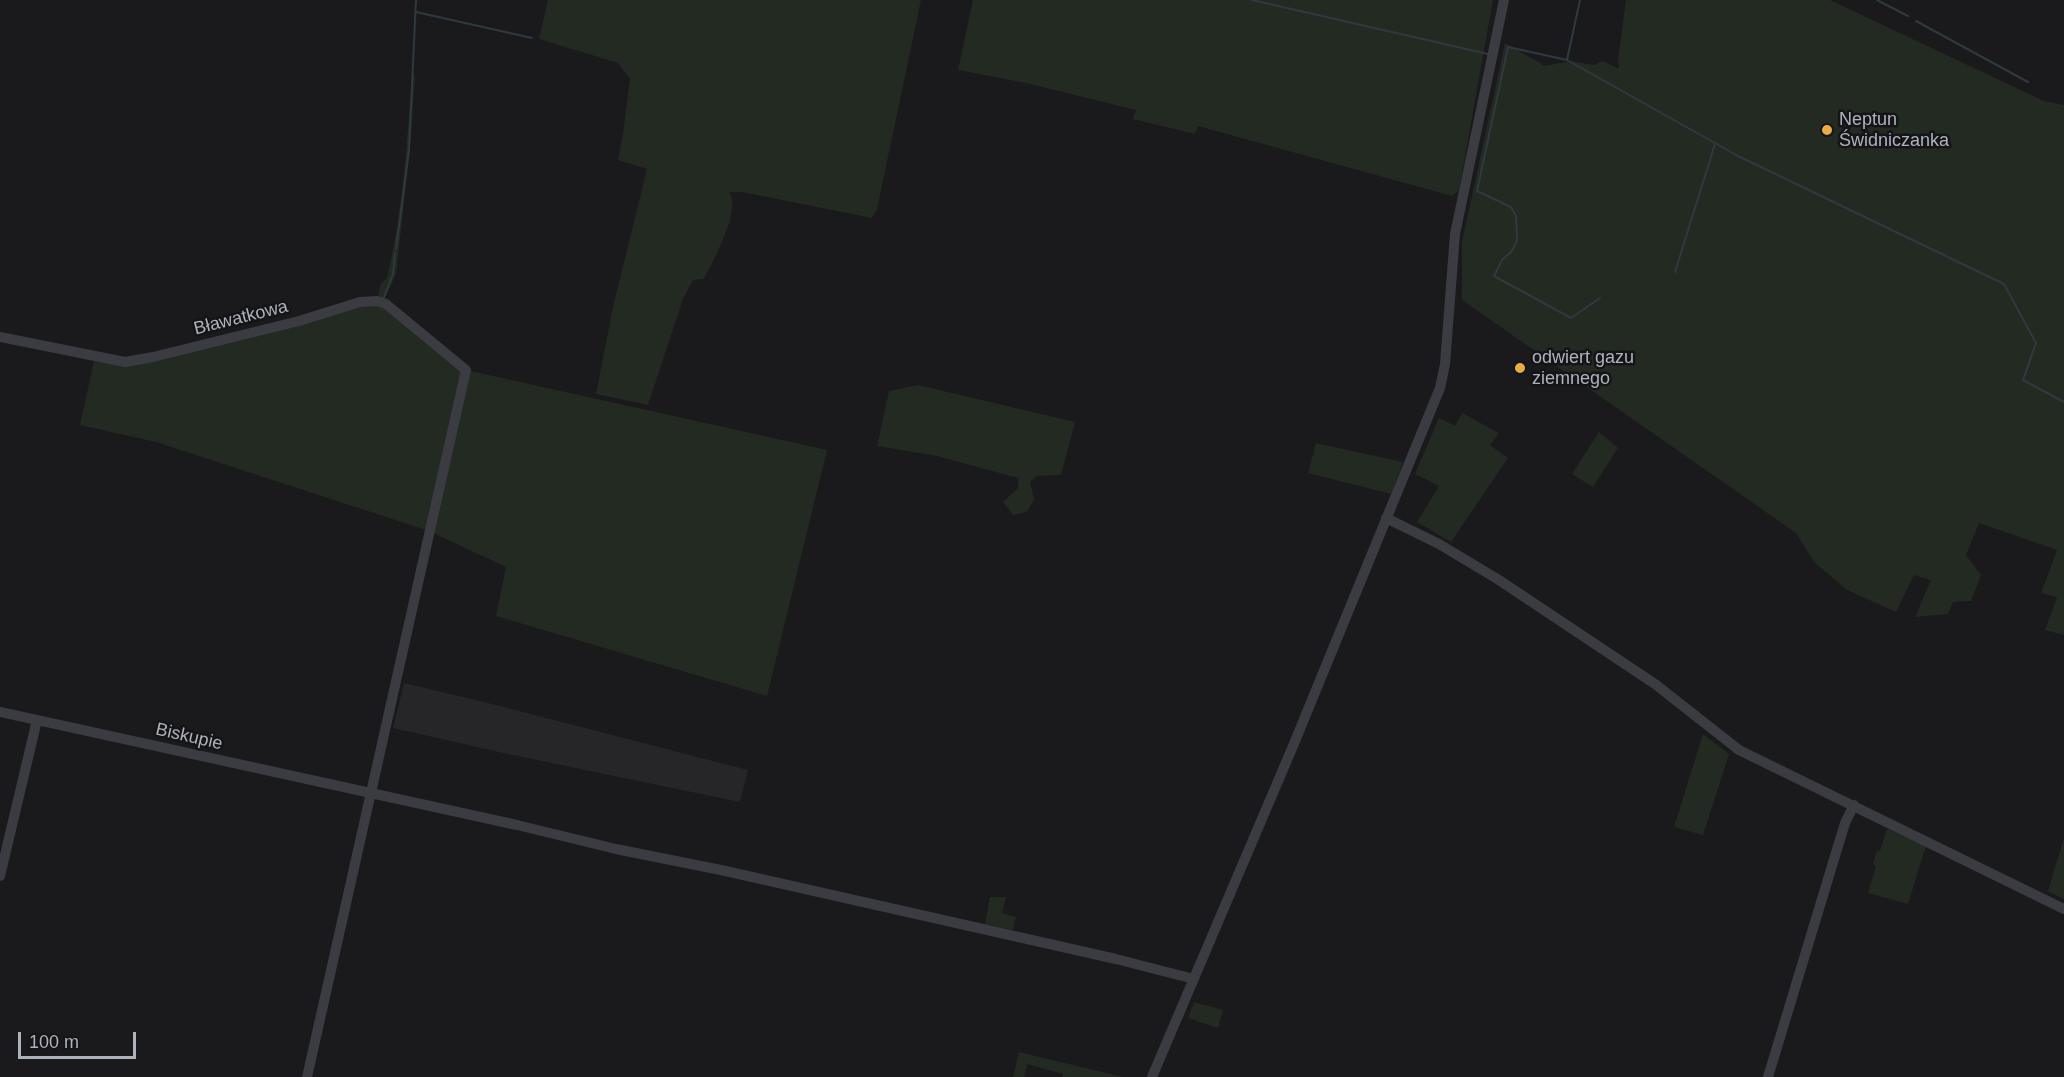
<!DOCTYPE html>
<html>
<head>
<meta charset="utf-8">
<style>
	body { margin:0 }
	#map { position:relative; width:2064px; height:1077px; overflow:hidden; background:#1a1a1c; font-family:Helvetica,sans-serif }
	canvas { display:block }
	.scale { position:absolute; left:18px; top:1032px; width:118px; height:27px; box-sizing:border-box; border:3px solid #adb2bb; border-top:0; padding-left:8px; font-size:18px; line-height:21px; white-space:nowrap; color:#adb2bb; -webkit-text-stroke:4px #151517; paint-order:stroke }
</style>
</head>
<body>
<div id="map">
<canvas width="2064" height="1077"></canvas>
<div class="scale">100 m</div>
</div>
<script>
const context = document.querySelector('canvas').getContext('2d');
context.lineJoin = 'round';
function paint(path, color) {
  context.fillStyle = color;
  context.fill(path, 'evenodd');
}
function strokePath(path, color, width, dash) {
  context.strokeStyle = color;
  context.lineWidth = width;
  context.lineCap = dash ? 'butt' : 'round';
  context.setLineDash(dash || []);
  context.stroke(path);
}
function label(font, color, halo, rows, align = 'center') {
  context.font = font + ' Helvetica,sans-serif';
  context.lineWidth = 5;
  context.setLineDash([]);
  context.textBaseline = 'middle';
  context.strokeStyle = halo;
  context.fillStyle = color;
  for (const [text, x, y, turn = 0] of rows) {
    context.save();
    context.translate(x, y);
    context.rotate((+turn || 0) * Math.PI / 180);
    context.textAlign = isNaN(turn) ? turn : align;
    if (halo) context.strokeText(text, 0, 0);
    context.fillText(text, 0, 0);
    context.restore();
  }
}
const built = new Path2D(`
	M404,683L492,704L748,770L740,802L508,754L393,728Z`);
const green = new Path2D(`
	M548,0H921L877,209L872,218L742,192H729C742,209 713,261 704,279L693,280L683,299L648,405L596,394L613,307L647,169L618,160L623,134L630,79L618,63L539,39Z
	M973,0H1493L1459,190L1452,196L1198,126L1195,134L1133,119L1136,110L1026,83L958,70Z
	M1626,0H1830L2044,101L2064,105V635L2045,630L2057,597L2041,593L2057,550L1979,523L1966,555L1981,575L1971,601L1953,602L1948,614L1915,617L1931,580L1914,575L1896,612L1847,590L1814,562L1796,533L1462,300V242L1505,43L1545,66L1570,61L1594,65L1603,61L1619,69L1618,60Z
	M412,74L415,75L410,149L396,274L384,300L378,298L381,283L387,278C403,211 407,143 412,74Z
	M377,301L466,370L827,450L767,696L496,616L506,567L429,531L156,442L80,425L94,361L125,367Z
	M918,385L1075,422L1061,475L1036,476L1030,482L1034,499L1027,512L1013,515L1003,502L1018,488V478L937,456L877,446L889,391Z
	M1462,413L1499,433L1490,445L1508,458L1451,542L1417,522L1439,486L1415,474L1439,418L1455,426Z
	M1599,432L1618,448L1593,487L1572,474Z
	M1316,443L1403,462L1391,494L1308,473Z
	M1703,734L1729,754L1703,835L1674,827Z
	M1887,829L1926,846L1908,904L1868,893L1876,866L1873,864L1877,850L1880,851Z
	M2064,838V899L2048,891Z
	M990,897H1006L1002,913L1016,917L1013,930L985,924Z
	M1194,1002L1223,1010L1218,1028L1188,1018Z
	M1019,1052L1123,1077H1063V1074L1027,1064L1024,1077H1013Z`);
const stream = new Path2D(`
	M1252,0L1488,54
	M1877,0L1908,16
	M416,12L532,38
	M1916,21L2028,82
	M1567,60L1580,0
	M396,249L409,150L416,0
	M1675,272L1715,144
	M1600,298L1571,318L1494,276L1502,260L1512,251L1517,240L1516,216L1511,207L1477,191L1508,47L1567,60L1738,156L2004,284L2036,343L2023,380L2064,402
	M383,300L393,274L395,253`);
const minor = new Path2D(`
	M0,337L125,362L153,357L299,321L360,302L377,301L386,304L466,370L307,1077
	M1386,518L1439,544L1499,580L1655,684L1739,750L2064,909
	M0,712L517,825L616,849L721,870L1116,959L1194,979
	M0,876L37,720
	M1152,1077L1293,746L1440,388L1445,364L1455,234L1504,0
	M1768,1077L1845,823L1854,805`);
const markers = [
	[1827,130,6,"#ebac43"],
	[1520,368,6,"#ebac43"]
];
const poiNames = [
	["Neptun",1839,120],
	["Świdniczanka",1839,141],
	["odwiert gazu",1532,358],
	["ziemnego",1532,379]
];
const streetNames = [
	["Bławatkowa",241,318,-14],
	["Biskupie",189,737,13]
];
paint(built, '#262629');
paint(green, '#222a22');
strokePath(stream, '#303940', 2);
strokePath(minor, '#3b3c41', 10);
for (const [x, y, r, color] of markers) {
  const dot = new Path2D();
  dot.arc(x, y, r, 0, 2 * Math.PI);
  context.fillStyle = color;
  context.fill(dot);
  strokePath(dot, '#151517', 2);
}
label('18px', '#adb2bb', '#151517', poiNames, 'left');
label('18px', '#adb2bb', '#151517', streetNames);
</script>
</body>
</html>
